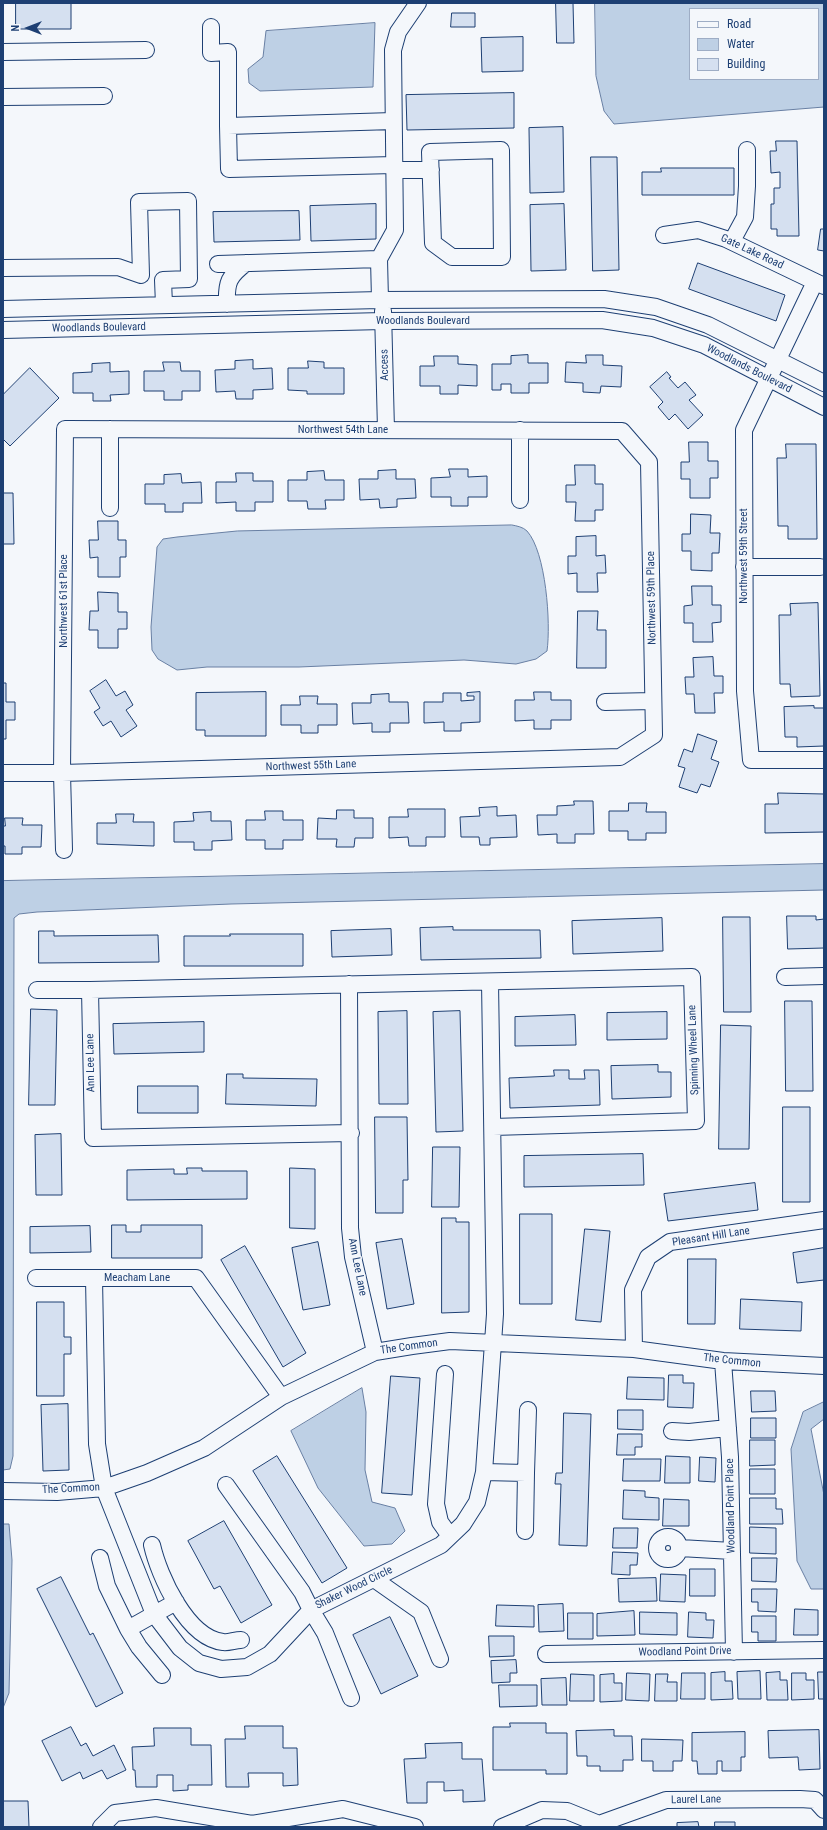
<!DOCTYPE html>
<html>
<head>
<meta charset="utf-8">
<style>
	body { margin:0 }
	#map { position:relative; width:827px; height:1830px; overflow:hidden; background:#f4f7fb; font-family:"Roboto Condensed",sans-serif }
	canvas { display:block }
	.frame { position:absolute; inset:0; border:4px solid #1d3f73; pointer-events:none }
	.legend { position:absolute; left:689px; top:8px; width:130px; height:72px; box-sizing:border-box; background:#f4f7fb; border:1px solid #9eadc5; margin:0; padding:5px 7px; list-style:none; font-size:12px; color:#1d3f73 }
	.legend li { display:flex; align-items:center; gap:8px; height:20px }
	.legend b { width:20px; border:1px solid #9eadc5 }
	.north { position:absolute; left:8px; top:8px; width:40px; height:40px; -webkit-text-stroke:3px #f4f7fb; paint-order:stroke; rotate:270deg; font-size:11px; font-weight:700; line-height:16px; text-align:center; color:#1d3f73 }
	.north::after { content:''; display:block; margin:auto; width:14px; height:18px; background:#1d3f73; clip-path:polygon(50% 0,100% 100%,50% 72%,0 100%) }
</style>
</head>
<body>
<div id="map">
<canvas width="827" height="1830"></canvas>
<div class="frame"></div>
<ul class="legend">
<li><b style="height:5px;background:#f4f7fb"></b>Road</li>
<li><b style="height:11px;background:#bed0e5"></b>Water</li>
<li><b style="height:11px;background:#d5e0f0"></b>Building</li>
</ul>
<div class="north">N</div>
</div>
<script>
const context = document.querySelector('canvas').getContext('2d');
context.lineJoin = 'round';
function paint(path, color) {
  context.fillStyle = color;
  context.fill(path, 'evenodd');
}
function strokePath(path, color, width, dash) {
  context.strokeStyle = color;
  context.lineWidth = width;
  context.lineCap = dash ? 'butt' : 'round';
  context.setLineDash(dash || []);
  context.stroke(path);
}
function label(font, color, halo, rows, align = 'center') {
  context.font = font + ' "Roboto Condensed",sans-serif';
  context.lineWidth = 3;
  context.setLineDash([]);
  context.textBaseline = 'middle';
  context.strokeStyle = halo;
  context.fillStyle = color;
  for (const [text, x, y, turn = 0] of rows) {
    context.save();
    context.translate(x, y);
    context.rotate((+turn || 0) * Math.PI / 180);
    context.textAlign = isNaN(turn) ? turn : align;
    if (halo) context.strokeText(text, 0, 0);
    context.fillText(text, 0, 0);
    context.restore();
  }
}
const water = new Path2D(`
	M595,3H824V107L614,124L604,111L596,76ZM690,9H818V79H690Z
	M375,23L373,87L260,91L249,83L248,69L263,57L266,31Z
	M512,525C517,526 523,527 527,531C546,552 551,623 547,651L536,659L516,664L464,660L299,667H207L177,670L158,659L152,650L151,627L157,547L163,539L177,537L237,531Z
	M824,864V890L231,904L37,912L19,914L14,918L13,1456L10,1469L3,1470V881Z
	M362,1388L366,1412L365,1470L372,1502L395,1508L405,1531L392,1544L364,1546L318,1488L291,1431Z
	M824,1402V1419L811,1429L824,1495V1589H811L797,1561L791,1449L803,1412Z
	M3,1524H9L12,1560L9,1693L3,1708Z`);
const building = new Path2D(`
	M16,3H71V29H16Z
	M556,3H573L574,43H557Z
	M452,13H475V27H451Z
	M523,37V71L482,72L481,38Z
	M514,93V128L407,130L406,95Z
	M563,127L564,192L530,193L529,128Z
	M776,141H797L799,236H777V229H771V204H774V188H780V172L771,173L770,151H776Z
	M591,157H617L619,270L593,271Z
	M661,168H734V195H642V172H661Z
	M376,204V239L311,241L310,206Z
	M564,204L566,270L531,271L530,205Z
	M299,211L300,240L214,242L213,212Z
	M821,229H824V251L818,250Z
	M698,263L785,295L776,321L689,289Z
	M528,355V363H548V383H529V393H511V384H501V390H492V364H511V356Z
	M586,355H603V365L622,366L621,387L601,386L600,393L583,392V383L565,382L566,362L586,363Z
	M434,356H458V364L477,365V386L458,385V394H440V386H420V366H434Z
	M253,360V369L272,368L273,389L253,390V399H236L235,391L216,392L215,370L235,369V361Z
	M308,361L324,362V368H344V394H307V391L288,390V368H308Z
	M163,362H180L181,371H200V391H182V400H164V391H144V371H164Z
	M110,363V372L129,371V394L110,395L111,401H93V393H73V373L92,372V364Z
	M30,368L59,398L10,446L3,439V395Z
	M667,372L671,377L669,378L678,388L685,382L696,395L689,400L703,415L688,429L675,414L669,420L658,407L663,402L650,387Z
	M689,442H708V461H718V478H710V498H690V479H681V462H689Z
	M786,444H816L817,539H788V526H778L777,458H786Z
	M575,465H595V484H603V510H595V521H575L576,502H566V485H575Z
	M449,469H468V477L487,476V497H468V506H451V497H431V478L450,477Z
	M396,470V479H415L416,498L397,499V507L380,508L379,499L360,500L359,479H378V471Z
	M324,471L325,480H344V500H325L326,509H308L307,501H288V480H307V472Z
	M236,473H253V481H273V502H255V511H236V502L216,503V482H236Z
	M181,474L182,483L201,482L202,503H183V512H165V504H145V484H164V475Z
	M3,493H13L14,544H3Z
	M691,514L711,515L710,533H720L719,553H712V571L691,570V551H682V534H690Z
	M98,521H118V540H126V557H120V577H98V557L90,558L89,540H98Z
	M596,536V556L605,555L606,573H597L598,592H577V573L568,574V556H576V537Z
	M692,586H712V605H721V622L712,623L713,642H693V623H684V606L692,605Z
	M98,592L118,593V612H127V629H118V648H98V630H89L90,611H98Z
	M818,603L820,696L791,697L790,684H780L779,615H791L790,604Z
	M578,611H598L597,630H606V668H577Z
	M713,657L714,676H723V693H714L715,713H695L694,694H686L685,677H694L693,658Z
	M106,680L116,696L125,691L133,705L126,710L137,726L121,737L111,721L103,726L94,712L100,708L90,691Z
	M3,683H6V702H15V720H6V739H3Z
	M266,692V736H205V730H196V693Z
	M480,692V722L461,723V731H444V722L424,723V702H443V693H461V701L474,700V696H467V693Z
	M534,692H551V700H571V720H551V729H534V720L515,721V700H534Z
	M389,694V702H408L409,723H390V732H372V723L353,724L352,703H371V695Z
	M300,696H318L317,704H337V725H318V733H301V725H281V705H300Z
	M814,706V708H824V746L797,747V737H785L784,707Z
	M698,734L717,741L711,759L719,762L710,787L701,784L697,793L679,787L685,768L678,766L684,749L692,752Z
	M778,793L824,794V832L765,833V804H778Z
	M574,801H593L594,834H575V843H557V834L538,835L537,815H557V806L574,805Z
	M629,803H647L646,812H666V833H646V840H628V831H609V811H628Z
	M497,807V816L516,815L517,837L490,838V845H480L479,837H461L460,817L480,816L479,808Z
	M408,809H445V837H426V846H409L408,837L389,838V817H408Z
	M337,810H354V818H373V838H355L354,847H336L337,839H317L318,818L336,819Z
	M265,811H283V820H303V840H283V849H265V840H246V820H265Z
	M211,812V821H231L232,840L212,841V850H194V842H174V822L194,821L193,813Z
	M116,814H134L133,822H154V846L97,844V823H116Z
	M5,818H23L22,825H42L41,847H22V854H5V846H3V826H5Z
	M787,916H816V920L824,919V948L788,949Z
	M723,917H750L751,1012H724Z
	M662,918L663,951L573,954L572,921Z
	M453,927V930H540L541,958L421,960L420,928Z
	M391,929L392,955L332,957L331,931Z
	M39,931H54V936L158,935L159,962L39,963Z
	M230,934H303V966H184V936H230Z
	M785,1001H812L813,1091H786Z
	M31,1009L57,1010L55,1105H29Z
	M407,1011L408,1104H379L378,1012Z
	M460,1011L463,1131L436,1132L433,1012Z
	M667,1012V1039L607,1040V1013Z
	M575,1015L576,1045L515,1046V1017Z
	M204,1022V1052L114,1054L113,1024Z
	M721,1025L751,1026L749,1149H719Z
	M658,1065V1072H671V1097L612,1099L611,1066Z
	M554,1070H569V1079H585L584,1070H599L600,1105L510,1108L509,1078L554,1076Z
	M227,1074H243V1078L317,1079L316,1106L226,1104Z
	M138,1086H198V1113H138Z
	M783,1107H810V1202H783Z
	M375,1117H407L408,1180H403V1213H376Z
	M61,1134L62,1195H36L35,1135Z
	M433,1147H460L459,1207H432Z
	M643,1154L644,1185L524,1187V1156Z
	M187,1168H202V1171H247V1199L127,1200V1170L174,1169V1174H187Z
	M290,1168L315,1169V1229L290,1228Z
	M755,1183L758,1210L668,1221L664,1194Z
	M520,1214H552V1304H520Z
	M442,1218H456V1222H469V1312L442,1313Z
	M112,1225H126V1232H141V1225H202V1258H112Z
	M90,1226L91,1252L30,1253V1227Z
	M585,1229L610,1231L601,1322L576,1320Z
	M402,1239L414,1304L387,1309L376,1243Z
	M318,1242L330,1305L303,1310L292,1248Z
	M245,1246L306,1353L283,1367L221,1260Z
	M824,1248V1280L797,1283L793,1253Z
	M688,1259H716L715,1324H688Z
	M741,1299L802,1302L801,1331L740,1329Z
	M37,1302H64V1337H71V1354H64V1396H37Z
	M669,1375H683V1383H694L693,1408L668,1407Z
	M391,1376L420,1378L412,1495L382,1493Z
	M628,1377L664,1378V1400L627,1399Z
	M751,1391H775L776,1411L752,1412Z
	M68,1404L69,1470L43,1471L41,1405Z
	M618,1410H643V1430L618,1429Z
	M564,1413L591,1414L587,1546L559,1545L561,1484H555L556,1473H562Z
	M751,1418H776V1438H751Z
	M618,1434H642V1447H635V1455H617Z
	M750,1440H775V1465L750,1466Z
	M277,1456L347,1568L322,1583L253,1471Z
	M666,1456L690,1457V1483H665Z
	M700,1457L716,1458L715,1482L699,1481Z
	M624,1459H661L660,1481H623Z
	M750,1469H775V1494H750Z
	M624,1490L645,1491V1497L659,1498V1520L623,1519Z
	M750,1498H776V1509H782L783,1524H750Z
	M664,1499L689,1500V1526H663Z
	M224,1521L272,1605L241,1623L220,1586L214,1589L188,1541Z
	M750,1527L776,1528V1554L750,1553Z
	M614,1528H638L637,1548H613Z
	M613,1552L638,1553L637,1565H630V1575L612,1574Z
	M752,1558H777L776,1582L752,1581Z
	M690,1569H715V1596H690Z
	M661,1574L686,1575L685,1602L660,1601Z
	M61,1577L90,1635L93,1633L123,1693L96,1707L37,1589Z
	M656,1578L657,1601L619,1602L618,1579Z
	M752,1589H777L776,1612L758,1611V1602H752Z
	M563,1604L564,1631L539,1632L538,1605Z
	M497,1605L534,1606V1627L496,1626Z
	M795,1609L818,1610V1635H794Z
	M634,1611L635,1635L597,1636V1614Z
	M640,1612L677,1613V1635L640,1634Z
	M689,1612L706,1613V1620H714L713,1638L688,1637Z
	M568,1613H593V1639H568Z
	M752,1616H776V1641H758V1632H752Z
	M390,1617L418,1676L381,1694L353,1635Z
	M489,1636H514V1656L490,1657Z
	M516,1660L517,1673H510V1682L492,1683L491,1661Z
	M760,1671L761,1699H738L737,1672Z
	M725,1672V1681H732L733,1699L711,1700V1673Z
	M780,1672V1680H787L788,1700H767L766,1673Z
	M818,1672H824V1699H819Z
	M627,1673L650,1674L649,1701L626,1700Z
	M682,1673H705V1699H681Z
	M792,1673H806V1680H814V1699L792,1700Z
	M571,1674L594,1675V1701H570Z
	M614,1674V1683H622V1701L600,1702V1675Z
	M656,1674H668L667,1682H677V1701H655Z
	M566,1678L567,1705H542L541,1679Z
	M499,1685H537V1706L500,1707Z
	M510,1723H546V1733H567V1774H546V1770H493V1727H510Z
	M245,1726H283V1748H297L298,1785L283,1786V1773H248L249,1787H226L225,1739H245Z
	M71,1727L81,1746L86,1743L93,1756L114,1745L126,1770L107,1779L102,1770L83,1779L80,1772L62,1781L42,1741Z
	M154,1728H191V1745H211L212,1785H188V1790L173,1791V1775H157V1787H136L135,1770H133L132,1747L154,1746Z
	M614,1730V1736H632L633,1760H623V1771H600V1766H587V1756H577L576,1731Z
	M819,1730L820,1769L799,1770L798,1757L769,1758L768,1731Z
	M745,1732V1757H741V1771H722V1761H717V1774H698L697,1761H692V1733Z
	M642,1739L683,1740L682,1761H673V1771H653V1761H642Z
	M462,1743V1759H482L485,1801L463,1802V1790L444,1791V1782H427V1803H407L404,1759L426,1758L425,1744Z
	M3,1801H28L29,1827H3Z
	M698,1822L699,1827H677V1823Z
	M715,1822H735V1827H715Z`);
const minor = new Path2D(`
	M211,27V53L228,52V126
	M3,52L146,50
	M3,97L104,96
	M393,121L228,126L229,169L394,165
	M501,150L502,257H452L433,243L430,152Z
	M394,170H431
	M664,235L698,230L726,239L824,286
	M732,241L745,217L747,186V150
	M218,264L379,259
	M3,268L118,267L141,275L139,202L188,201L189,279L163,280L164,305
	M815,282L744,430L745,691L751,760H824
	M380,300L379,259L395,230L393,50L398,32L418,3
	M227,304C226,282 229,276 246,263
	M3,309L380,300L604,299L656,307L708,325L824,383
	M383,311L386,430
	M3,330L383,321L602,320L653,328L704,345L824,407
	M520,430V500
	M110,508V429
	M744,567H820
	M605,702L653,701
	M3,773H62L620,757L654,735L649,462L622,431L65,429L62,773L64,850
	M785,977L824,976
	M349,984L350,1228L353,1257L375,1352
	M37,990H90
	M351,1133L93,1138L90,990L692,977L696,1121L493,1127
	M36,1278H94
	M634,1349L633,1290L648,1257L670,1242L824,1220
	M723,1361L730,1457L734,1652
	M445,1374L436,1504L440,1522L450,1536
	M281,1397L196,1278H94L97,1444L104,1488L154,1614L180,1648L199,1663L221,1669L247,1667L270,1654L311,1610L441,1545L463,1524L477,1502L484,1472L495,1314L490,982
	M672,1431L689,1432L728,1428
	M484,1472L526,1473L525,1531
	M526,1473L528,1410
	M226,1485L302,1592L311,1610L325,1633L351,1698
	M3,1491L57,1492L104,1488L147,1473L204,1448L281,1397L375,1352L412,1346L450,1341L634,1349L723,1361L824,1366
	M657 1548a11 11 0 1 1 22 0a11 11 0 1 1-22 0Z
	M152,1545C159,1576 187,1638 223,1642C228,1643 235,1640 241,1640
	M680,1548L732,1551
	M100,1558L107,1586L128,1629
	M374,1579L421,1612L440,1659
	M546,1654L824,1650
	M162,1675L139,1647L128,1629L176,1602
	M101,1827L115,1813L156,1808L252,1824L343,1809L415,1827
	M502,1827L542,1810L567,1811L599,1824L666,1800L800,1799L815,1800L824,1810`);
const streetNames = [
	["Gate Lake Road",752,252,25],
	["Woodlands Boulevard",423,321],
	["Woodlands Boulevard",99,328,-1],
	["Access",385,365,-91],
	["Woodlands Boulevard",749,369,27],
	["Northwest 54th Lane",343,430],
	["Northwest 59th Street",744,556,-90],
	["Northwest 59th Place",652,598,-91],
	["Northwest 61st Place",64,601,-90],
	["Northwest 55th Lane",311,766,-2],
	["Spinning Wheel Lane",694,1050,-92],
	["Ann Lee Lane",91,1063,-91],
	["Pleasant Hill Lane",711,1237,-9],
	["Ann Lee Lane",357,1267,79],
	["Meacham Lane",137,1278],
	["The Common",409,1347,-8],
	["The Common",732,1361,6],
	["The Common",71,1489,-3],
	["Woodland Point Place",731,1506,-91],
	["Shaker Wood Circle",354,1588,-26],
	["Woodland Point Drive",685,1652,-1],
	["Laurel Lane",696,1800,-1]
];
paint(water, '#bed0e5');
strokePath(water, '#687fa3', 1);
paint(building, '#d5e0f0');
strokePath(building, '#1d3f73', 1);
strokePath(minor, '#1d3f73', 18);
strokePath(minor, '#f4f7fb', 16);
label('11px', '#1d3f73', '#f4f7fb', streetNames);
</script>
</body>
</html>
